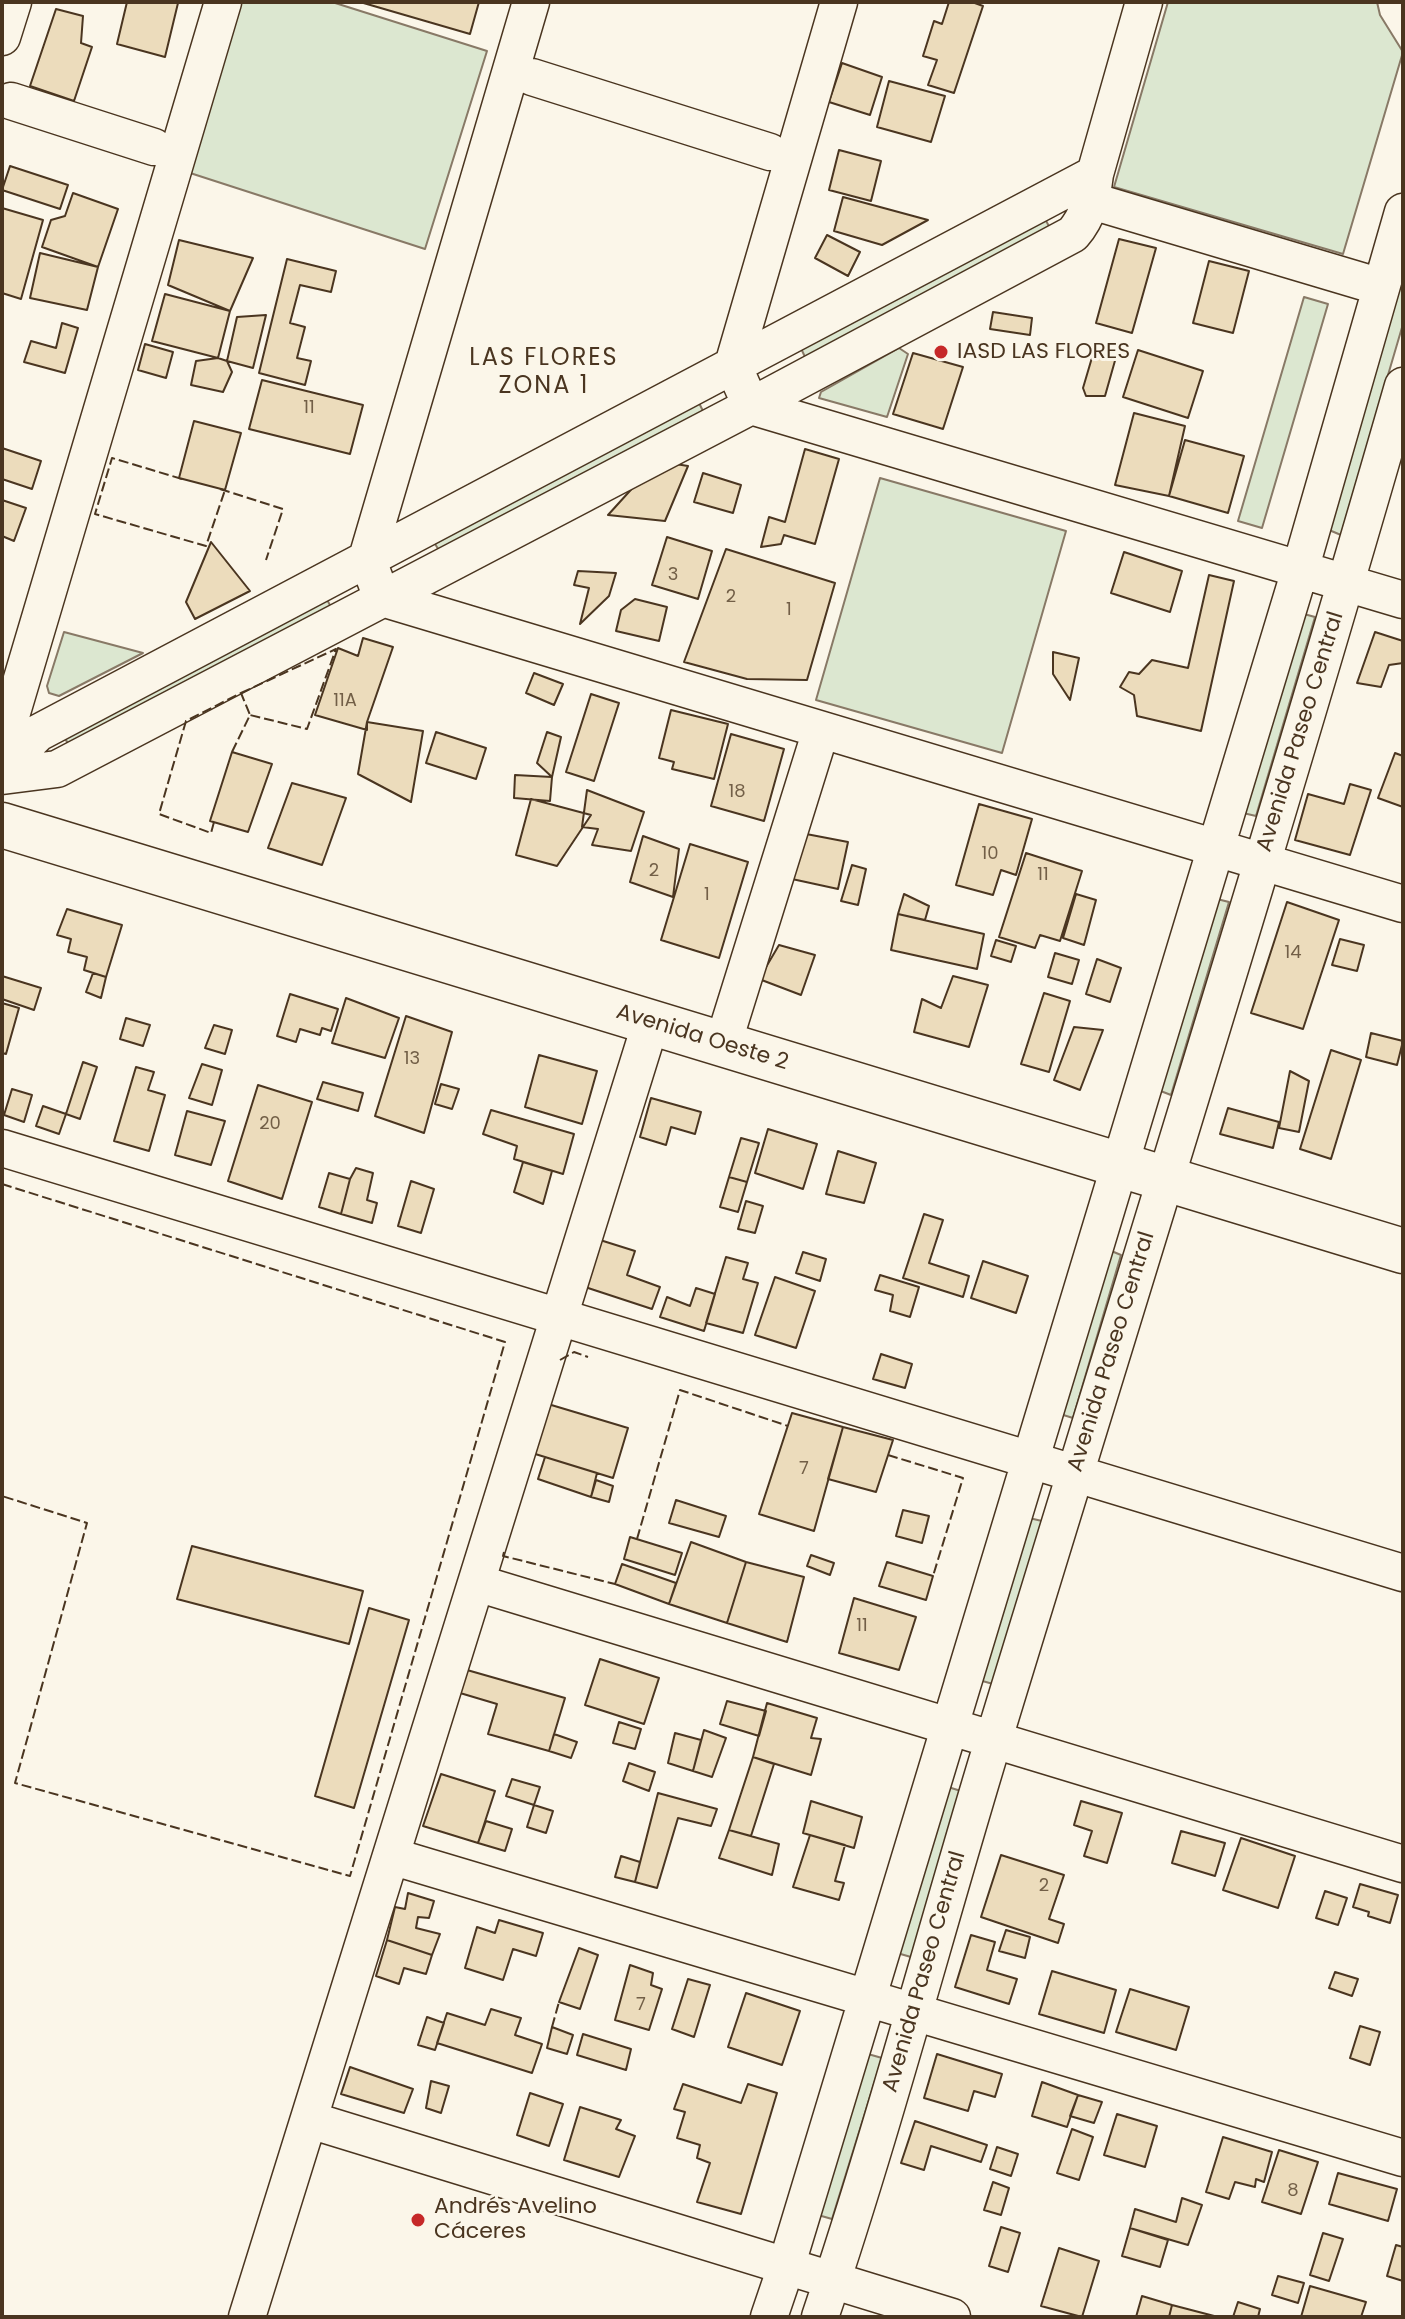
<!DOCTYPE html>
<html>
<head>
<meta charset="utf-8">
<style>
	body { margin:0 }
	#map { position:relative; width:1405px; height:2319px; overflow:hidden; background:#fbf6e9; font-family:Poppins,sans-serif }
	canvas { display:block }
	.frame { position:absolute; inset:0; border:4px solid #4a3520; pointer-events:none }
</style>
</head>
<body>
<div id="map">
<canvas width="1405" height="2319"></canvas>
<div class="frame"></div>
</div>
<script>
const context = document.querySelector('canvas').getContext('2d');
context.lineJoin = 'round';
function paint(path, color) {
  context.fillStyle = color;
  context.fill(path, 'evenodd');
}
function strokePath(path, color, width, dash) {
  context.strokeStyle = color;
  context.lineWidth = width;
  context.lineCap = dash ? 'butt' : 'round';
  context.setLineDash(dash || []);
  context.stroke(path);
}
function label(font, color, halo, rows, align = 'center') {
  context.font = font + ' Poppins,sans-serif';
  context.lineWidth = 6;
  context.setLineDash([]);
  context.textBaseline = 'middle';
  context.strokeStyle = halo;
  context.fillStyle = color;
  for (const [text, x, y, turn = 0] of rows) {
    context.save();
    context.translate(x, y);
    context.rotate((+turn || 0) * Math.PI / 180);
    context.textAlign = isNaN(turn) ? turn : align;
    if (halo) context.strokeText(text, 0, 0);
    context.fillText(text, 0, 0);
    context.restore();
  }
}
const green = new Path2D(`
	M239,2H332L487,51L425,249L187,172Z
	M1168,2H1377L1380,15L1403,52L1343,254L1114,187Z
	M1044,217L1051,230L805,357L799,344Z
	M1403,274V324L1341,535L1329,530Z
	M1304,297L1328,304L1262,528L1238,521Z
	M899,348L908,354L887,417L819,398L821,392Z
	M697,399L704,413L440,552L432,539Z
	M880,478L1066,531L1002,753L816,700Z
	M325,596L331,607L70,748L64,736Z
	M1304,614L1315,617L1256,816L1243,813Z
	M64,632L143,653L59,696L49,693L47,686Z
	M1217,899L1229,902L1171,1095L1158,1090Z
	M1109,1250L1121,1255L1073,1418L1060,1414Z
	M1029,1518L1042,1521L993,1684L979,1680Z
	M948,1787L961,1791L911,1957L897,1953Z
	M868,2054L882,2058L832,2219L818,2215Z`);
const building = new Path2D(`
	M127,2L178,3L165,57L117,44Z
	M360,2H479L470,34Z
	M949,2H972L983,6L954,93L928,85L937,60L923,56L934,21L942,24Z
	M56,9L83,16L81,43L92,47L74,101L30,86Z
	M842,63L882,77L870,115L829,102Z
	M889,81L945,96L931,142L877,127Z
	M839,150L881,161L871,201L829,190Z
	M10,166L68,185L60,209L2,190Z
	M73,193L118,209L98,267L42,247L51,220L65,216Z
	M843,197L928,220L882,245L834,231Z
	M2,208L43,220L21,299L2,293Z
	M827,235L860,252L848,276L815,258Z
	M1119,239L1156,248L1132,333L1096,323Z
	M179,240L253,258L230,311L168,285Z
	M40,253L98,267L87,310L30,298Z
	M287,259L336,271L331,292L300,285L290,323L305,327L297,358L311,361L305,385L259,373Z
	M1209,261L1249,271L1233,333L1193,323Z
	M165,294L230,311L218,358L152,341Z
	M993,312L1032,318L1030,335L990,329Z
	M266,315L253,368L227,361L237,317Z
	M62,323L78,328L65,373L24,362L31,341L56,348Z
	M145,344L173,352L166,378L138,370Z
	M1096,344L1118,350L1105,396H1086L1083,388Z
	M1138,350L1203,371L1188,418L1123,397Z
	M913,353L963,367L943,429L893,414Z
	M218,358L227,361L232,372L223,392L191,385L196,361Z
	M262,380L363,405L350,454L249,429Z
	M1134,413L1185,426L1169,496L1115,485Z
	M194,421L241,433L225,490L179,478Z
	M1185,440L1244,456L1228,513L1169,496Z
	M2,448L41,461L32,489L2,479Z
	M805,449L839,459L815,544L784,535L781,544L761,547L769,517L785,522Z
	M657,461L688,466L665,521L608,515Z
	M703,473L741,485L733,513L694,502Z
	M2,500L26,508L14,541L2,536Z
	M667,537L712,551L698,599L652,585Z
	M211,542L250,591L195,619L186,602Z
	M726,549L835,583L807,680L747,679L684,662Z
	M1124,552L1182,571L1170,612L1111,593Z
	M578,571L616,573L609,596L580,624L589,588L574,585Z
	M1209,575L1234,581L1201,731L1137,716L1134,695L1120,687L1129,672L1139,674L1152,660L1188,668Z
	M635,599L667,607L659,641L616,631L621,610Z
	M1375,632L1403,641V663L1389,665L1381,687L1357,683Z
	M363,638L393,647L367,722V730L315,715L338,648L358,656Z
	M1053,652L1079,658L1070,700L1053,674Z
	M534,673L563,684L554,705L526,693Z
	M591,694L619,703L594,781L566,772Z
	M671,710L728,724L714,779L672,769L674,762L659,758Z
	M367,722L423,731L411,802L358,774Z
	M436,732L486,748L476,779L426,763Z
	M547,732L561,737L552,777L537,763Z
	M731,734L784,749L764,821L711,806Z
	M232,752L272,764L248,832L210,821Z
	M1395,753L1403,756V807L1378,798Z
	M515,775L552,777L550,801L514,798Z
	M292,783L346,798L322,865L268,848Z
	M1350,784L1371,790L1350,855L1295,840L1308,794L1344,804Z
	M587,790L644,812L631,851L592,845L598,829L582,827Z
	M531,799L591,815L557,866L516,855Z
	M979,804L1032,819L1016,875L1001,870L993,895L956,885Z
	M801,833L848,842L838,889L792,879Z
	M643,836L679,849L673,897L630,882Z
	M690,844L748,862L719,958L661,940Z
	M1026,853L1082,871L1060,941L1040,935L1035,948L999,937Z
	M852,865L866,869L858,905L841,901Z
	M904,894L929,906L925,920L898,914Z
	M1076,894L1096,900L1084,945L1063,938Z
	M1287,902L1339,920L1303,1029L1251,1013Z
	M67,909L122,925L106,977L84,970L87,957L68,952L71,939L57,935Z
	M898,914L984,934L977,969L891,950Z
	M1340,939L1364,945L1357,971L1332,965Z
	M996,940L1016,946L1011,962L991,956Z
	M779,945L815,955L801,995L759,979Z
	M1055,953L1079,960L1072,984L1048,977Z
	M1097,959L1121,968L1110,1002L1086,994Z
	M93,973L106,977L101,998L86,992Z
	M2,976L41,988L34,1010L2,999Z
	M953,976L988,985L969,1047L914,1032L922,999L941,1008Z
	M1044,993L1070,1001L1049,1072L1021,1064Z
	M290,994L338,1009L331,1031L322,1028L320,1035L300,1029L296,1042L277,1036Z
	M346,998L399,1018L385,1058L332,1043Z
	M2,1003L19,1008L6,1054L2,1053Z
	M406,1016L452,1032L424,1133L375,1116Z
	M126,1018L150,1025L143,1046L120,1039Z
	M214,1025L232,1030L225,1054L205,1048Z
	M1074,1027L1103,1030L1080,1090L1054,1080Z
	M1371,1033L1403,1041L1397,1065L1366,1057Z
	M1331,1050L1361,1060L1331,1159L1300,1149Z
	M539,1055L597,1071L582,1124L525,1107Z
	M83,1062L97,1067L80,1119L66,1114Z
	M202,1064L222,1070L212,1105L189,1098Z
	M136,1067L154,1072L148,1090L165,1095L149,1151L114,1141Z
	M1290,1071L1309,1081L1299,1132L1279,1128Z
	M323,1082L363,1093L358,1111L317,1099Z
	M441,1084L459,1089L452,1109L435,1104Z
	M258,1085L312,1102L282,1199L228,1181Z
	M12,1089L32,1095L24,1122L4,1115Z
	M651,1098L701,1112L695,1134L671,1127L666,1145L640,1137Z
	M43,1106L66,1114L59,1134L36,1126Z
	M1228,1108L1279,1122L1273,1148L1220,1134Z
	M491,1110L574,1134L563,1174L514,1159L517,1146L483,1134Z
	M187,1111L225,1121L211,1165L175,1155Z
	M768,1129L817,1144L803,1189L755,1173Z
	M741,1138L759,1143L747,1182L729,1177Z
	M838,1151L876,1163L864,1203L826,1194Z
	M523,1162L552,1171L543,1204L514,1192Z
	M356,1168L373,1173L367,1200L377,1203L372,1223L341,1214L350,1179Z
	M329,1173L350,1179L341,1214L319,1207Z
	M729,1177L747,1182L738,1212L720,1207Z
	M411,1181L434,1189L421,1233L398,1226Z
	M746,1201L763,1206L755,1233L738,1229Z
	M924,1214L943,1220L929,1263L969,1276L963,1297L903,1278Z
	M600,1240L635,1251L627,1275L660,1287L652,1309L585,1287Z
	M803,1252L826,1259L820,1281L796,1273Z
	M726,1257L748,1263L743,1279L758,1283L743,1333L706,1323Z
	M983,1261L1028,1276L1016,1313L971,1298Z
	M880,1275L919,1287L910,1317L890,1311L893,1295L875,1290Z
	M775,1277L815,1291L796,1348L755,1335Z
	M696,1288L715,1294L704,1331L660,1317L667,1297L690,1306Z
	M881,1354L912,1364L905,1388L873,1379Z
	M548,1404L628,1428L613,1478L532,1453Z
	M792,1413L843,1427L814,1531L759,1514Z
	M843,1427L893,1440L876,1492L828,1479Z
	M545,1457L597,1473L591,1497L538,1479Z
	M596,1480L613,1486L609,1502L591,1497Z
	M676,1500L726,1516L719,1537L669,1523Z
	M903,1510L929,1516L922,1543L896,1536Z
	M630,1537L682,1553L675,1575L624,1559Z
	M691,1542L746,1562L727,1623L669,1604Z
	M192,1546L363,1591L349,1644L177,1599Z
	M811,1555L834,1563L830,1575L807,1566Z
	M746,1562L804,1577L787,1642L727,1623Z
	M887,1562L933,1576L926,1600L879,1586Z
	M622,1564L676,1583L669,1604L615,1584Z
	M854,1598L916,1617L899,1670L839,1653Z
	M369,1608L409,1620L354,1808L315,1796Z
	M600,1659L659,1678L644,1724L585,1705Z
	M467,1670L565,1698L549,1751L488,1734L497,1704L460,1693Z
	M727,1701L766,1711L759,1736L720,1724Z
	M767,1703L817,1718L811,1738L821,1739L811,1775L753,1757Z
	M619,1722L641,1729L635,1749L613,1743Z
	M704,1730L726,1738L712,1777L693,1771Z
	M675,1733L701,1740L693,1771L668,1763Z
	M554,1734L577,1742L571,1758L549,1751Z
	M753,1757L774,1764L751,1836L729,1830Z
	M629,1763L655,1772L649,1791L623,1781Z
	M441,1774L495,1791L478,1843L423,1826Z
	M512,1779L540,1787L534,1805L506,1796Z
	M658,1793L717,1809L711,1826L678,1818L657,1888L635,1882Z
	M811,1801L862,1817L854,1848L803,1833Z
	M1081,1801L1122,1813L1107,1863L1084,1856L1092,1831L1074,1825Z
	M534,1805L553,1811L546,1833L527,1827Z
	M486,1821L512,1829L505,1851L478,1843Z
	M729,1830L779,1844L772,1875L719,1858Z
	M1181,1831L1225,1843L1215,1876L1172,1863Z
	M810,1835L845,1845L835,1881L844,1883L839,1900L793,1887Z
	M1241,1838L1295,1856L1278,1908L1223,1890Z
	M1001,1855L1064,1875L1049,1919L1064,1924L1058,1943L981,1917Z
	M621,1856L640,1862L635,1882L615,1877Z
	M1360,1884L1398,1895L1390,1923L1368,1916L1369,1912L1353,1907Z
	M1325,1891L1347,1898L1338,1925L1316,1918Z
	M408,1893L434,1901L429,1918L418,1917L416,1928L440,1934L432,1955L387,1940L395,1907L405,1909Z
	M499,1920L543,1933L536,1956L513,1949L503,1980L465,1968L477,1927L495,1933Z
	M1006,1930L1030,1937L1025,1958L999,1951Z
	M971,1935L995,1942L987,1970L1017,1979L1009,2004L955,1987Z
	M387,1940L432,1955L426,1974L404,1968L399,1984L376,1976Z
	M579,1948L598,1955L580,2009L559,2002Z
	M630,1965L653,1973L651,1985L662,1989L649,2030L615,2020Z
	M1052,1971L1116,1990L1104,2033L1039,2014Z
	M1335,1972L1358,1979L1352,1996L1329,1988Z
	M688,1979L710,1985L694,2037L672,2029Z
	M1130,1989L1189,2007L1176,2050L1116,2032Z
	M746,1993L800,2011L782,2065L728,2047Z
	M491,2009L521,2018L515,2035L542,2044L532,2073L437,2043L447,2013L485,2025Z
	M427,2017L444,2023L435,2050L418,2045Z
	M1360,2026L1380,2032L1370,2065L1350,2058Z
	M552,2027L573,2035L567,2054L547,2048Z
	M583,2034L631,2049L626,2070L577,2055Z
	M937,2054L1002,2074L995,2097L974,2091L968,2111L924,2098Z
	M350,2067L413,2089L404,2113L341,2094Z
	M431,2081L449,2086L441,2113L426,2108Z
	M1042,2082L1078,2095L1067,2127L1032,2116Z
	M683,2084L741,2103L748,2084L777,2093L741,2214L697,2202L710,2163L697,2158L700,2145L677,2138L685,2112L674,2109Z
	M530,2093L563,2104L549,2146L517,2135Z
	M1078,2095L1102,2102L1094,2123L1070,2116Z
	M580,2107L621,2120L616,2129L635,2136L619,2177L564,2160Z
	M1117,2114L1157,2126L1145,2167L1104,2155Z
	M915,2121L987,2145L981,2162L931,2146L924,2170L901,2163Z
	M1072,2129L1093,2137L1079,2180L1057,2173Z
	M1223,2137L1272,2152L1264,2182L1256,2179L1255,2187L1235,2182L1229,2199L1206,2192Z
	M997,2147L1018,2154L1011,2176L990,2169Z
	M1279,2150L1318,2162L1301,2214L1262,2202Z
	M1338,2173L1397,2189L1388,2221L1329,2204Z
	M993,2182L1009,2188L1001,2215L984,2210Z
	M1182,2198L1202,2205L1188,2245L1130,2228L1135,2209L1176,2222Z
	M1001,2227L1020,2233L1008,2272L989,2266Z
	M1130,2228L1168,2240L1160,2267L1122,2256Z
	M1323,2233L1343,2239L1329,2281L1310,2275Z
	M1396,2245L1403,2247V2281L1387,2276Z
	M1059,2248L1099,2261L1082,2317L1041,2306Z
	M1278,2276L1304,2283L1298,2303L1272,2295Z
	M1310,2286L1366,2302L1361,2317H1301Z
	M1142,2296L1172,2305L1169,2317H1136Z
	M1238,2302L1260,2309L1258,2317H1233Z
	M1172,2305L1218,2317H1169Z`);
const street = new Path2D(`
	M531,2L367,558L382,598L1403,904
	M839,2L733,365L751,406L1403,600
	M2,37L13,2
	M532,77L770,152
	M11,101L154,147
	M1092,201L1381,287
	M2,746L223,2
	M2,768L38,733L1095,174
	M2,776L57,769L751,406L1073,234C1089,215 1092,198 1095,174L1144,2
	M723,1044L821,730
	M2,1148L1403,1573
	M477,1583L1403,1864
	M391,1856L1403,2158
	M310,2120L952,2317
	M247,2317L651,1022
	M769,2317L786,2267L1300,570L1403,212
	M820,2317C885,2125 936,1928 995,1735C1132,1286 1273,838 1403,386`);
const secondary = new Path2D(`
	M2,825L1403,1251`);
const fence = new Path2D(`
	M182,479L112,458L95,514L206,546L225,490
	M220,489L283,509L266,560
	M241,693L336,649L307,729L250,715
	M214,822L211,833L159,814L186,721L241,693L250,715L232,752
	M2,1184L505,1342L350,1876L15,1783L87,1523L2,1496
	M560,1360L574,1352L588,1357
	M888,1455L963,1478L933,1576
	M637,1539L680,1390L788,1426
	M504,1552L503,1556L615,1584
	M552,2027L559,2002`);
const markers = [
	[941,352,8,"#c62828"],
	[418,2220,8,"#c62828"]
];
const numberNames = [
	["11",309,408],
	["3",673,575],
	["2",731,597],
	["1",789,610],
	["11A",345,701],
	["18",737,792],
	["10",990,854],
	["2",654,871],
	["11",1043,875],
	["1",707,895],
	["14",1293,953],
	["13",412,1059],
	["20",270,1124],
	["7",804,1469],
	["11",862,1626],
	["2",1044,1886],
	["7",641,2005],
	["8",1293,2191]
];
const poiNames = [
	["IASD LAS FLORES",957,352],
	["Andrés Avelino",434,2207],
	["Cáceres",434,2232]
];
const streetNames = [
	["Avenida Paseo Central",1301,732,-73],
	["Avenida Oeste 2",702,1038,17],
	["Avenida Paseo Central",1112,1352,-73],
	["Avenida Paseo Central",925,1972,-74]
];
const neighbourhoodNames = [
	["LAS FLORES",544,359],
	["ZONA 1",544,387]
];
paint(green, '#dce7d0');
strokePath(green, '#887966', 2);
paint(building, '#ecdcbc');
strokePath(building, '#4a3520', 2);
strokePath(street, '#4a3520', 39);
strokePath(secondary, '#4a3520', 47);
strokePath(street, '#fbf6e9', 36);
strokePath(secondary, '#fbf6e9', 44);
strokePath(fence, '#4a3520', 2, [10, 4]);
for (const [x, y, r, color] of markers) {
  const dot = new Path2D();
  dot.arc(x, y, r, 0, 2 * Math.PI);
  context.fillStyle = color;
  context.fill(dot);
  strokePath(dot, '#fbf6e9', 3);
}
label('18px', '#725f47', null, numberNames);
label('22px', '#4a3520', '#fbf6e9', poiNames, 'left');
label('22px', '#4a3520', '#fbf6e9', streetNames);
context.letterSpacing = '2px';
label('24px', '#4a3520', '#fbf6e9', neighbourhoodNames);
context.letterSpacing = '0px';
</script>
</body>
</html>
